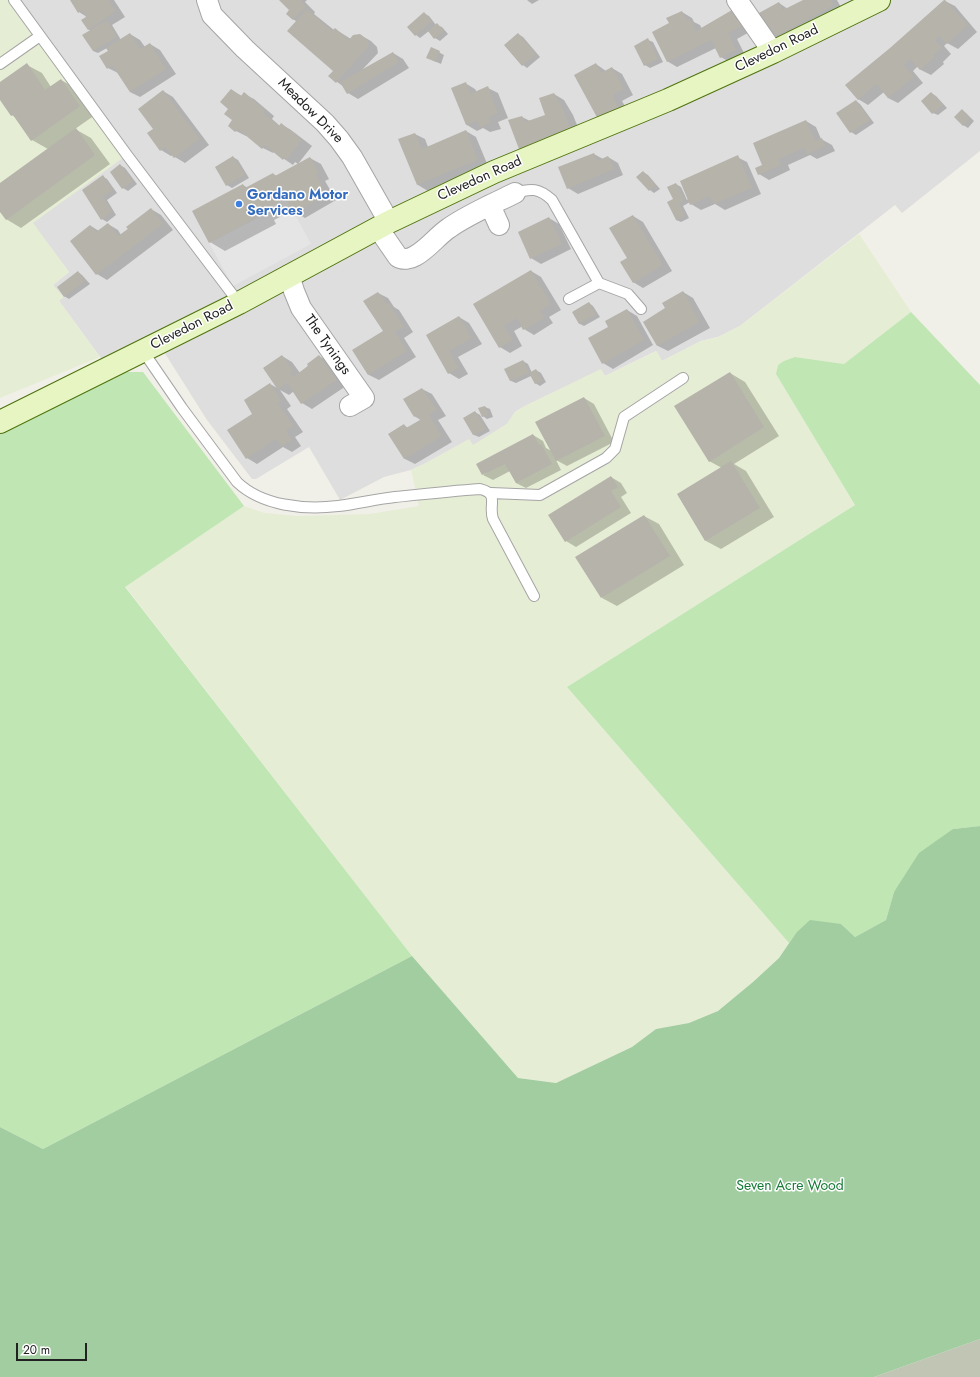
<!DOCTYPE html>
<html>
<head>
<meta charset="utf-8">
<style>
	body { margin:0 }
	#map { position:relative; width:980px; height:1377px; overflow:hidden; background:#f1f0e8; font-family:Jost,sans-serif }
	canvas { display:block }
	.scale { position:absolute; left:16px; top:1343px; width:71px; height:18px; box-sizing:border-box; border:2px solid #212121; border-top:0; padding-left:5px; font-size:12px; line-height:14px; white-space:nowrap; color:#212121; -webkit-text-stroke:3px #fff; paint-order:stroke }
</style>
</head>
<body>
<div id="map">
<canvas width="980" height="1377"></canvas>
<div class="scale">20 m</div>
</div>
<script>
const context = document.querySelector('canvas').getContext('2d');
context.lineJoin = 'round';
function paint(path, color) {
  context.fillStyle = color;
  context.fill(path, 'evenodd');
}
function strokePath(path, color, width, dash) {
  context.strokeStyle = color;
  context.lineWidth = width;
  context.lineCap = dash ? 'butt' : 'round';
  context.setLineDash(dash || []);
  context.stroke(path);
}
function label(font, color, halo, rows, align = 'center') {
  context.font = font + ' Jost,sans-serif';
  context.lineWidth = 3;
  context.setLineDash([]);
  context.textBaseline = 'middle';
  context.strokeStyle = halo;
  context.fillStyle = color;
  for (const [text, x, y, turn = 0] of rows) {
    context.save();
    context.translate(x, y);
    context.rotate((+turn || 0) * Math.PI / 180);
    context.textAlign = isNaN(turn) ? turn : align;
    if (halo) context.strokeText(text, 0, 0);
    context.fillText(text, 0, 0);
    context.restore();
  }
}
const residential = new Path2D(`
	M14,0H980V151L902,213L895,205L740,326L718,337L701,341L662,361L656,351L605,376L600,370L525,406L515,412L507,424L473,446L469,440L424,464L411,470L384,477L340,500L309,447L256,479H252L207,420L159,344L109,369L59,301L53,285L69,272L32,223Z`);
const construction = new Path2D(`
	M980,1339V1377H874Z`);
const farmland = new Path2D(`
	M0,0H14L127,155L33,223L69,272L53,285L64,297L59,301L100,357L0,398Z
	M859,234L911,312L844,364L795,357L778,365L776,374L855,505L567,687L789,943L779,958L753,982L718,1011L689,1023L656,1029L632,1047L556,1083L518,1078L412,956L125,586L244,506L265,513L297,516L369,514L419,506L411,470L424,464L469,439L473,445L507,424L515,412L525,406L601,369L605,376L657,351L662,361L701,341L718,337L740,326Z`);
const grass = new Path2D(`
	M911,312L980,385V826L953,829L894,892L886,920L855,937L841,924L796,933L789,943L567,687L855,505L776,374L778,365L784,361L795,357L844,364Z
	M125,372H143L244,506L125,587L412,956L43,1149L0,1127V434Z`);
const forest = new Path2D(`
	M980,826V1339L874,1377H0V1127L43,1149L412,956L518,1078L556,1083L632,1047L656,1029L689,1023L718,1011L753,982L779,958L796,933L810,920L841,924L855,937L886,920L894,892L919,853L953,829Z`);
const parking = new Path2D(`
	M286,198L311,244L233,286L209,243L261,216L259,212Z`);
const shadow = new Path2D(`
	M71,0H114L125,17L112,25L121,40L130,34L140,40L145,47L150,44L160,50L176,74L140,97L130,92L118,73L108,68L109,51L107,48L98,53L93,51L91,31L88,29L87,17L79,12Z
	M280,0H307L305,2L315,12L314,14L334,30L335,29L351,39L360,35L371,41L377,47L378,53L362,70L393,53L403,59L409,68L358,99L348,93L344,87L329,76L334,71L297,22L293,19L291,10Z
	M527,0H539L532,4Z
	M805,0H837L843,11L783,43L773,37L779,3L788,9Z
	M945,1L955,6L977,32L958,49L947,43L944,46L951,54L943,62L944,64L931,75L921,70L918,66L913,71L923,83L898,103L888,98L884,92L868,105L858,99L891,49Z
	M732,11L753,30L737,39L745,55L731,63L721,57L716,48L677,67L667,61L670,24L682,12L692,18L694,22L700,25L702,29Z
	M425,14L429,16L436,25L442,27L448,34L440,41L435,38L429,31L420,38L416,35Z
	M518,34L523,37L540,57L527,68L523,65Z
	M648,40L653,42L663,62L650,68L645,65Z
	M431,48L444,55L441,64L432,60Z
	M596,64L606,71L612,68L622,74L633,95L622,101L630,115L600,120Z
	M27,65L42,73L51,87L61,80L76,88L95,115L75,129L91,138L110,164L21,228L6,219L0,210V185L48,149L32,140L16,118L12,115L0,98V83Z
	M465,83L475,89L477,92L488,88L498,93L508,118L498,122L501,129L490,132L483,128L477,131L467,125L453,89Z
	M231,90L242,96L244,94L254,99L274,116L272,119L280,126L281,124L291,130L312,146L298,164L295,162L293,165L274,152L273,153L263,148L247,135L246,136L236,131L229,109Z
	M163,91L173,97L209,145L185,163L175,157L173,155L171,156L161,150L154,130Z
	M931,93L936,96L947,108L938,115L933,113Z
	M554,94L564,100L573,115L581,135L530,154L520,148L522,117L530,121L546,116Z
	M856,101L860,104L874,123L856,135L851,132Z
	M962,110L966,113L974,121L968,128L963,125Z
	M806,121L816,127L821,139L832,145L835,151L817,159L810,155L788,165L790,170L769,180L759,174Z
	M466,131L476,137L488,166L428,191L418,185L399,140L415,134L425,139L428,147Z
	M594,154L603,159L608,157L618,163L623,175L578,194L568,188Z
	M233,157L238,160L249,178L232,188L227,185Z
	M737,157L747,162L761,194L725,210L715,204L701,210L691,204L690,202L683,206L689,218L681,222L676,220L674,200L676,184L681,187L687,200Z
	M310,158L321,164L329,179L325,181L336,200L305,218L295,212L294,210L274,220L276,224L225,251L210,242L194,212L243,185L248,188L273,174L277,176Z
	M120,165L125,168L137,184L128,191L123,188Z
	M643,172L648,175L660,189L654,193L650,190Z
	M103,177L107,179L117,193L107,200L116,215L107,222L102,219Z
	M151,209L161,215L173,230L107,280L97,274L91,226L99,231L108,224L118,230L121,235Z
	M633,216L643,222L672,271L643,288L633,282L628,258Z
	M549,218L559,224L571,249L541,264L531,258Z
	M531,271L541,277L561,310L549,317L553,323L534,335L524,329L523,326L514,331L522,346L510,353L500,347L475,304Z
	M78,272L82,275L90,284L69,299L64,296Z
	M683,292L693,298L710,328L668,351L658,346L644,322L667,309Z
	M378,293L388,298L394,307L399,310L413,332L404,338L416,357L379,380L369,375L354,351L384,332Z
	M589,303L593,306L600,317L584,326L580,324L573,312Z
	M627,310L637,316L653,345L613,369L603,363L610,327Z
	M459,317L469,323L482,344L458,357L468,374L459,379L449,373L427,335Z
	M282,356L292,362L300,373L319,356L329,362L346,386L312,409L302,403L294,391L289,395L280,390L291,406L287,409L303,432L295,437L301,446L292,452L283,447L257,464L247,458L254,414L270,384L279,389L264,368Z
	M523,361L528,364L532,373L536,370L541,373L546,382L540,386L535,383L531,376L516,383L511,381L505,370Z
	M730,373L745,382L779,436L734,464L746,471L774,517L721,549L706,541L678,495L722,468L709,461Z
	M422,389L432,394L446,416L438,420L452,442L415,464L405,459L390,434L404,425L408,428L421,420L414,416Z
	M584,398L594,404L614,442L567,466L556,460L561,470L526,488L516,483L510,471L493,480L483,475L533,435L543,441L546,448L552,451Z
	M485,407L490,409L493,417L487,419L483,416Z
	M475,412L480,415L490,431L479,437L474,435L465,419Z
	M611,477L621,483L627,493L621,497L631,513L576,547L566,541Z
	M644,516L659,524L684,565L617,606L602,598Z`);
const building = new Path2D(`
	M70,0H108L116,11L88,30L81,20L86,17L82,10L78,13Z
	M279,0H300L306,6L293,20L286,14L289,10Z
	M803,0H831L834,5L773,38L759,13L779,2L783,10Z
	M944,0H945L968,25L947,44L939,36L935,40L942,48L933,56L935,57L920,70L910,59L904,65L914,77L888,98L876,84L858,100L845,85L890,48Z
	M307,9L332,31L335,28L349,40L353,35L360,34L368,40V47L336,83L328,76L333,71L287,31Z
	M732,10L744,25L728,33L736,50L720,58L711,40L667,62L652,32L669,23L666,18L682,11L686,20L690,19L696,31Z
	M424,12L432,21L415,36L407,27Z
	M107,20L117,37L93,51L82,35Z
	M437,23L444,31L434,39L428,31Z
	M130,33L140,49L150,43L166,69L130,92L112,65L107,69L99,56L108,51L106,48Z
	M518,33L536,54L522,66L504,45Z
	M648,38L658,59L644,66L634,46Z
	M431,47L440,51L436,62L426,58Z
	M393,52L399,62L347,94L340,82Z
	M27,63L45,90L61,79L80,106L31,141L13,115L11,116L0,100V82Z
	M596,63L601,73L612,67L624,89L613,95L620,110L599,121L574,75Z
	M466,82L470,94L488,86L498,113L489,117L491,123L480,127L477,121L466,125L451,88Z
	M231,89L241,96L244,92L265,110L263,113L279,126L281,123L302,140L287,159L285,157L283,160L265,145L262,149L238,129L235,132L228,126L232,120L224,114L228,109L220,102Z
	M163,90L200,139L174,158L165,147L160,151L147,133L153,129L138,109Z
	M931,92L943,105L932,114L921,101Z
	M554,93L563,109L571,130L519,149L508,120L522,116L525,122L545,115L539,98Z
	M856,100L870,120L850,133L836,113Z
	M962,109L970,118L963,126L954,117Z
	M806,120L815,141L822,138L825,146L807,154L804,148L779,159L781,165L758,175L755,168L762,165L753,143Z
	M76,128L95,155L6,220L0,212V183Z
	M466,130L478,160L417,185L398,139L415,133L422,149Z
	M594,153L597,161L608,156L614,169L567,189L558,167Z
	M738,155L752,188L714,204L710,196L690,205L680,181Z
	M233,156L245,175L226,186L215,167Z
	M310,157L319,173L316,175L327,195L294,213L286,198L259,212L261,215L209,243L192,211L243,184L245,188L273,173L275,176Z
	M120,164L133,181L122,189L110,172Z
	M643,171L656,185L649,191L636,177Z
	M103,175L113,190L103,197L112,212L101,220L82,190Z
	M676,183L685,200L679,203L685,216L676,220L667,202L673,199L667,187Z
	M151,208L163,224L96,275L70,241L90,225L96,232L108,223L118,236L128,229L126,227Z
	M633,215L663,265L633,283L620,262L627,258L609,228Z
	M549,217L562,244L530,259L518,232Z
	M531,270L551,304L540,311L544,318L523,330L517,318L504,326L513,340L499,348L473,304Z
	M78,271L85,281L64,297L57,287Z
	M683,291L700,322L657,346L643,322L665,308L662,303Z
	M378,292L387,304L389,303L404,327L395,332L407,351L368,375L352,350L383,331L363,301Z
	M589,302L596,314L579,324L572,312Z
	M627,309L644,340L602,364L588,338L608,327L605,321Z
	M459,316L472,338L449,351L459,368L448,374L426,335Z
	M282,355L293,371L290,373L293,377L308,366L307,364L319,355L337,380L301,404L287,383L278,390L263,368Z
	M523,360L529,373L510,381L504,369Z
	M536,369L542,380L535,384L529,373Z
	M730,372L764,427L709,462L674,406Z
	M270,383L281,400L278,403L293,426L286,431L292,440L281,447L276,439L246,459L227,430L252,414L244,400Z
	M422,388L437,410L429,415L442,436L404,459L388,434L404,424L406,428L420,420L416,415L414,417L403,399Z
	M584,397L605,436L556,461L535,422Z
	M485,406L489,415L482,417L478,408Z
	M475,411L486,429L473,435L463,418Z
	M533,434L539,445L541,444L552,464L516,483L505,464L482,475L476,464Z
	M731,461L760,508L705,541L677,494Z
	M611,476L618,487L611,491L621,507L565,542L548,515Z
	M644,515L670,556L601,598L575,557Z`);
const lane = new Path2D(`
	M14,0L127,155L239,303
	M0,64L40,36
	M515,193C531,188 539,188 552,200L599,283L628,294L641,309
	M569,299L599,283
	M143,351L182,408L237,482C262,506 304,510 338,506C357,504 376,499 395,497C424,494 452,491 480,489C500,494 488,504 493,519L534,596
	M491,493L540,495L606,458L615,449L624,417L683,378`);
const street = new Path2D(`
	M207,0L212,15L245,49L325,123L339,139L352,157L389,222
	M737,0L773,52
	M490,205L499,225
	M378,228L398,257C403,260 410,259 415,256C428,249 437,236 449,228C469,214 493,204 515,193
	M289,275L294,291L301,308L364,398L350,406`);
const secondary = new Path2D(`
	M0,422L239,303L389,222L494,172L668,100L773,52L879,0`);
const markers = [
	[239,204,4,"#3f7fe0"]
];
const streetNames = [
	["Clevedon Road",777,49,-26],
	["Meadow Drive",310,111,45],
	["Clevedon Road",480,179,-24],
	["Clevedon Road",192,326,-27],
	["The Tynings",327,345,55]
];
const shopNames = [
	["Gordano Motor",247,196],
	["Services",247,212]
];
const parkNames = [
	["Seven Acre Wood",790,1187]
];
paint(residential, '#dfdede');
paint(construction, '#c1c5b4');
paint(farmland, '#e6edd5');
paint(grass, '#bfe6b3');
paint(forest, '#a2cda0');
paint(parking, '#e5e5e5');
paint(shadow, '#0003');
paint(building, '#b6b3ab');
strokePath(lane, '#a5a5a5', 12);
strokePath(street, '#a5a5a5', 22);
strokePath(secondary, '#4f730d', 24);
strokePath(lane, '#fff', 10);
strokePath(street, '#fff', 20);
strokePath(secondary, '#e6f5c1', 22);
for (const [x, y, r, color] of markers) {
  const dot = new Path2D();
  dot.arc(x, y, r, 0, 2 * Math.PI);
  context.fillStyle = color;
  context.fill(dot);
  strokePath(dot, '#fff', 1.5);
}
label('14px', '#212121', '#fff', streetNames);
label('bold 14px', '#366cbe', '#fff', shopNames, 'left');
label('14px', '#147a36', '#fff', parkNames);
</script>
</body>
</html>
